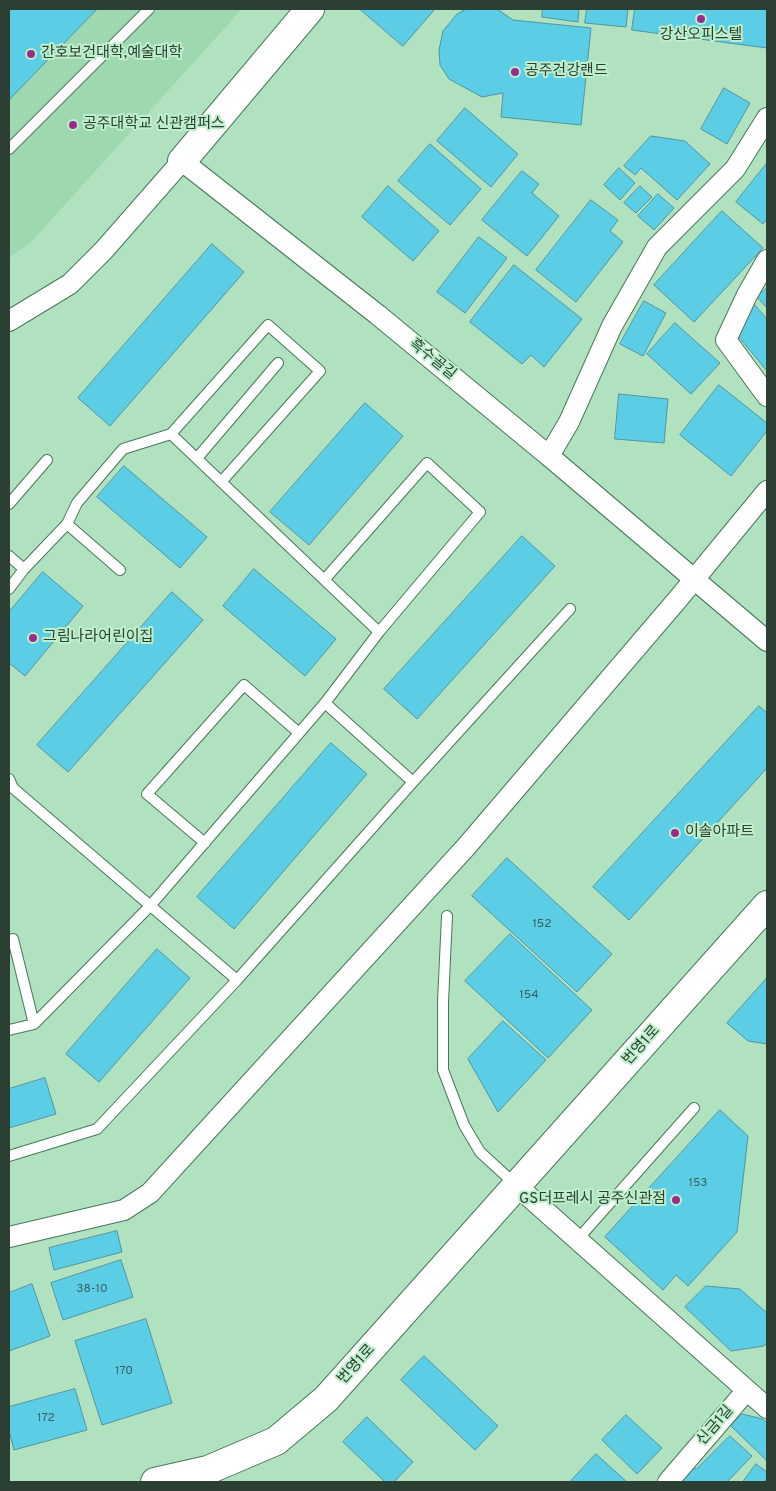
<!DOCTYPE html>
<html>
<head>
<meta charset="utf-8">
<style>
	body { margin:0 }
	#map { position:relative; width:776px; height:1491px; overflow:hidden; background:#b0e2bf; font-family:Overpass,sans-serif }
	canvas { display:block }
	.frame { position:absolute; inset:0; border:10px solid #2b4032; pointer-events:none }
</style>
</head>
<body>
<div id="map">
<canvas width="776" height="1491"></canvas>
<div class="frame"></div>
</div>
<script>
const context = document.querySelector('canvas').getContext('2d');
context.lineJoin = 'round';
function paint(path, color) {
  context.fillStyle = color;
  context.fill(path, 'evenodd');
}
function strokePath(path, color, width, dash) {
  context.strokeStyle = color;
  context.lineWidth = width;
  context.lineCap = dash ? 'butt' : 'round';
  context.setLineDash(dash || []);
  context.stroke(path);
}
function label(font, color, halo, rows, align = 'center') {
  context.font = font + ' Overpass,"Noto Sans KR",sans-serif';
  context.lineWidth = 4;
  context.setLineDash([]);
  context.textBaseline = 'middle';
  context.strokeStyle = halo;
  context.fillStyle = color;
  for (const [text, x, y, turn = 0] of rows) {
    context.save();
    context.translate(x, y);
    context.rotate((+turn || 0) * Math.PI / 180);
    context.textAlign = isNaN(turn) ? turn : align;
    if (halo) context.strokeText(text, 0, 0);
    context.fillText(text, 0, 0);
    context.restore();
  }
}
const built = new Path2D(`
	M9,9H242L32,241L9,258Z`);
const building = new Path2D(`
	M9,9H97L9,100Z
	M360,9H435L403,46Z
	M467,9H497L513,20L591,28L581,125L501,117L503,93L482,97L449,79L440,65L439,50L443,31L457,14Z
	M543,9H579L578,22L542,17Z
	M587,9H628L626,27L585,23Z
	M635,9H767V48L632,30Z
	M724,88L750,103L727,144L701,129Z
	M465,108L518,154L491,187L437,141Z
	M651,136L685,141L710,164L677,200L641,168L635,175L624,166Z
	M430,144L481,189L450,225L398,181Z
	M767,163V219L763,224L736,202Z
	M619,168L635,183L620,200L604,185Z
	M522,171L539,184L532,193L559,216L527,256L482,220Z
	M388,186L439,231L413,261L362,217Z
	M640,186L652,197L636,213L624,203Z
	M658,194L674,208L654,230L638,216Z
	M591,200L618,220L610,231L623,242L576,302L536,270Z
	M722,211L763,248L694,322L654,285Z
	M479,237L507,258L465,313L437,292Z
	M212,244L244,272L110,426L78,398Z
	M514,265L582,319L544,367L531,355L522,364L470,322Z
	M767,288V308L757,297Z
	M644,301L666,313L643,356L620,344Z
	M754,304L767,319V371L738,336Z
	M675,323L720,363L691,394L647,354Z
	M719,385L767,423V431L731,476L680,435Z
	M619,394L668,399L664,443L615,439Z
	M365,403L403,436L309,545L270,512Z
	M124,466L207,537L180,568L97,497Z
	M522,536L555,566L417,719L384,689Z
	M254,569L336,639L305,676L223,606Z
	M43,572L83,606L25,676L9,663V612Z
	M172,592L203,620L68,772L37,745Z
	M759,706L767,713V768L629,920L593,887Z
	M331,743L367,774L234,929L197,897Z
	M507,858L612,954L577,992L472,896Z
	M510,934L592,1010L548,1058L465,981Z
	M157,949L190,978L99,1082L66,1054Z
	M767,978V1044L748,1041L727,1023Z
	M503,1021L546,1060L498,1112L468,1059Z
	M45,1078L56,1114L9,1128V1089Z
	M720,1110L748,1136L737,1232L688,1286L676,1275L663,1290L605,1237Z
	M117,1231L122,1252L54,1270L49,1248Z
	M121,1260L133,1297L63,1320L51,1283Z
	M32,1284L50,1336L9,1351V1293Z
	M706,1286L740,1289L767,1313V1343L764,1346L731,1351L685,1307Z
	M146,1319L172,1403L102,1425L75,1341Z
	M424,1356L498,1426L475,1450L401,1380Z
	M75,1389L87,1430L14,1450L9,1431V1407Z
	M742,1414L763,1419L767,1423V1461L731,1426Z
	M626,1415L662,1448L637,1474L602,1440Z
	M367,1417L413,1462L394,1482H385L343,1442Z
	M730,1436L752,1456L727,1482H676L691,1465L696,1469Z
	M596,1454L627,1482H570Z
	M756,1464L767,1472V1478L764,1482H743Z`);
const service = new Path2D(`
	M9,149L149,9
	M171,434L379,632
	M198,457L278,363
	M9,504L47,460
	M67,524L120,570
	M9,556L24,569
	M9,589L24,569L67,524L77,503L123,449L171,434L268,325L320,371L222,481
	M325,703L413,782L570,609
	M9,779L13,788L237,980
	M205,843L147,794L244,685L299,733
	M447,916L443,1002V1070L464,1125L480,1152L516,1185
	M9,940L13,939L34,1024
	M9,1030L34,1024L150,906L325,703L379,632L480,512L427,463L325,579
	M9,1156L97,1129L237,980L413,782
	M578,1239L694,1108`);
const minor = new Path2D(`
	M767,260L747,295L726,340L767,396
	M9,321L70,284L104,250L182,161L378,315L549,456L569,422L612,326L657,247L735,169L767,118
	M549,456L767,641
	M517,1186L767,1408
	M9,1237L124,1210L150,1193L466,847L678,599L767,491
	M668,1482L747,1390`);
const secondary = new Path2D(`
	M182,161L310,9
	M155,1482L208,1470L276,1441L326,1399L767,905`);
const markers = [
	[701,19,5,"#9a2b8b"],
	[31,54,5,"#9a2b8b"],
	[515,72,5,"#9a2b8b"],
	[73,125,5,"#9a2b8b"],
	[33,638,5,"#9a2b8b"],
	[675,833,5,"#9a2b8b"],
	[676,1200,5,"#9a2b8b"]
];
const numberNames = [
	["152",542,925],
	["154",529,996],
	["153",698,1184],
	["38-10",92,1290],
	["170",124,1372],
	["172",46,1419]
];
const poiNames = [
	["강산오피스텔",701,36,"center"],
	["간호보건대학,예술대학",41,54],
	["공주건강랜드",525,72],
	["공주대학교 신관캠퍼스",83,125],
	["그림나라어린이집",43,638],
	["이솔아파트",685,833],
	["GS더프레시 공주신관점",666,1200,"right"]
];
const streetNames = [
	["흑수골길",432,360,39],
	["번영1로",642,1046,-48],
	["번영1로",357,1365,-48],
	["신금1길",716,1426,-49]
];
paint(built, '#9ed8b0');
paint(building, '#5bcde5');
strokePath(building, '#5194a3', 1);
strokePath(service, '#497758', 12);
strokePath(minor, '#497758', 22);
strokePath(secondary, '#497758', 30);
strokePath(service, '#fff', 10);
strokePath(minor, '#fff', 20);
strokePath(secondary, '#fff', 28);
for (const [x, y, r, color] of markers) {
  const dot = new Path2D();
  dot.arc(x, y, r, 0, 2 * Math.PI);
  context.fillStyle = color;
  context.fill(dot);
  strokePath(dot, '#bdefcb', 2);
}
label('12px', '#37635f', null, numberNames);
label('15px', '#2b4032', '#bdefcb', poiNames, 'left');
label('15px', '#2b4032', '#bdefcb', streetNames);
</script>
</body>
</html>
